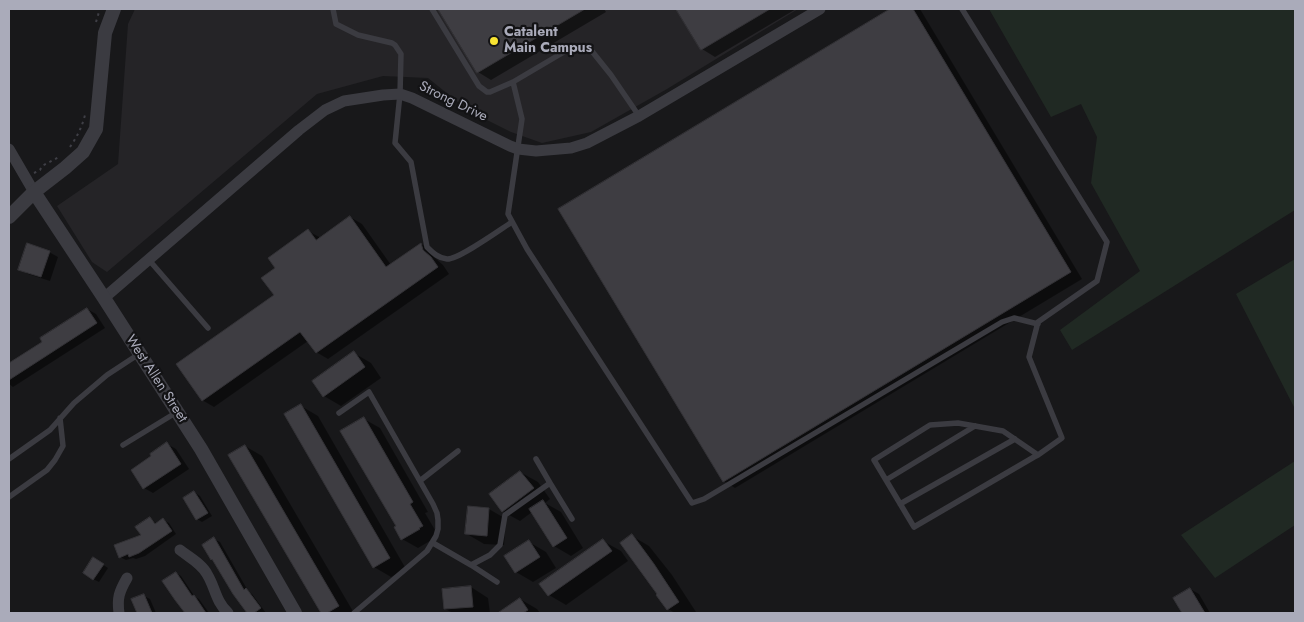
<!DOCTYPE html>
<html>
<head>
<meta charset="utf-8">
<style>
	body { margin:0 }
	#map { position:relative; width:1304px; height:622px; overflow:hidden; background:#18181a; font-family:Jost,sans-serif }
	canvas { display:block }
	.frame { position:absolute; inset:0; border:10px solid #aaabba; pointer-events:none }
</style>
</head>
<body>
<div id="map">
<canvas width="1304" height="622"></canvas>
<div class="frame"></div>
</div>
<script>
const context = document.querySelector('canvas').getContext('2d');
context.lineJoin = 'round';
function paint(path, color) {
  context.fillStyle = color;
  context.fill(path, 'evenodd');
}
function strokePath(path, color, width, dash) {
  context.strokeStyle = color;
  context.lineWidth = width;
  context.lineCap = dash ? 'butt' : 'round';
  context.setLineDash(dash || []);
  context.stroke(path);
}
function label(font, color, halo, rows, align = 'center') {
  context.font = font + ' Jost,sans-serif';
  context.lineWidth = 4.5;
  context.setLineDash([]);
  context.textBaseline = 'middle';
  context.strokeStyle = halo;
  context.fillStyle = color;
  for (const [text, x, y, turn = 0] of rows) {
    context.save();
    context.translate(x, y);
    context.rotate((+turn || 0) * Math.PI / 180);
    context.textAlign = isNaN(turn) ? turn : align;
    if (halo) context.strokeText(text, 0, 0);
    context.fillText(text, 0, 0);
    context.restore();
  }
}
const built = new Path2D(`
	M135,9H798L667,89L591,132L542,143L511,132L469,111L428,78L383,76L317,94L107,272L92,262L57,206L118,164L128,24Z`);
const green = new Path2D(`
	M989,9H1295V210L1072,350L1060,330L1140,271L1091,183L1097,137L1081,104L1051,117Z
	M1295,259V409L1236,294Z
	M1295,461V525L1215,578L1181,535Z`);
const shadow = new Path2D(`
	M440,9H604L606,12L491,80L478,72Z
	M677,9H796L715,57L702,49Z
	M893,9H920L1082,279L735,488L724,481L560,209Z
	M350,217L362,224L391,265L421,244L433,251L435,258L443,265L449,274L328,359L316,352L308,341L214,407L202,400L276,296L277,268L308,231L321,238Z
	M49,252L58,257L50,281L28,274L20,269Z
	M87,309L96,314L105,328L13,387L9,384V364L44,342Z
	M354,353L371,363L381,378L341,406L324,396Z
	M301,406L318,416L406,569L391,577L374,567Z
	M364,419L380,428L428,512L425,513L438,535L435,538L418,548L402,539Z
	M167,444L176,449L189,469L153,493L144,488Z
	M245,446L262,456L354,613H322L230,455Z
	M520,472L538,482L550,499L545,503L561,512L583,548L571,556L554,546L532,512L520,521L502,511Z
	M194,492L200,496L212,516L202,522L197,519Z
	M489,509L506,519L504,545L484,544L467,534Z
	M150,518L157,524L163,520L169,523L176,534L145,556L136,559L133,558L126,560L120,557L143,535Z
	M632,536L649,546L672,575L696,612L694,613H675L668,609Z
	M214,539L220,542L247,589L238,595L215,561L211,559Z
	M603,541L621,551L628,561L566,605L549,595Z
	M529,542L546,552L556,568L533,582L516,572Z
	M99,562L108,568L99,582L93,579Z
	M176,573L181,576L195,597L199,599L209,613H187L188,612Z
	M471,587L488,598L490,613H453L445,609Z
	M1190,589L1199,594L1210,613H1184L1175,598Z
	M247,591L252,594L266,613H248L238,599Z
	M144,596L150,599L156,613H138L133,600Z
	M520,599L537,609L540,613H500Z`);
const building = new Path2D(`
	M438,9H585L477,73Z
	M676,9H770L701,50Z
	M890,9H913L1071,272L723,482L558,209Z
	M350,216L386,267L421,243L423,250L431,257L438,267L316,353L300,332L202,401L176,364L274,295L261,278L275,268L268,258L308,229L316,240Z
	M27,243L50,251L41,277L18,270Z
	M87,308L97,323L9,380V363L42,342L40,338Z
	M354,351L365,367L323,397L312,381Z
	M301,404L390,558L373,568L284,414Z
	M364,417L413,502L410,504L423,526L419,528L420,529L401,540L394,527L396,526L340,431Z
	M167,442L181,464L143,489L131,470L151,456L150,454Z
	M245,445L339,606L327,613H321L228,455Z
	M520,471L534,488L502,512L489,494Z
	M194,491L208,513L196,520L183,498Z
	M543,500L567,538L553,547L529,509Z
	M468,506L489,508L487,536L465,534Z
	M150,517L155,524L163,518L172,531L139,553L129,557L128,554L119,558L114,545L141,535L135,527Z
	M632,534L654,564L679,602L667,610L656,595L657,594L620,543Z
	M214,537L244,590L246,588L261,608L254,613H247L233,594L212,559L211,560L202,545Z
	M603,539L612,551L548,596L539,584Z
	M529,540L540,557L515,573L504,556Z
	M93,557L104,564L93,580L83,573Z
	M176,572L192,596L194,595L206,613H185L175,600L162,581Z
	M471,586L473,607L444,609L442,589Z
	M1190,588L1205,613H1182L1173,598Z
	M144,594L152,613H137L131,599Z
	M520,598L528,610L523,613H498Z`);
const path = new Path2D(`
	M96,22L99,12
	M70,147C77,137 82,127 85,115
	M34,173L40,170L42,166L59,157`);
const service = new Path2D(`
	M333,9L336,24L358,35L392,43L395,45L401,54L400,94L395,143L411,162L427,247C433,253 438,258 447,259C458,260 501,229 512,222
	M432,9L479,86L487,92H490L513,82
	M962,9L1107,242L1097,281L1038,322L1029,357L1062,438L1038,455L1034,457L914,527L874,460L930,425L958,423L1003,431L1038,455
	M639,116L611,75L591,50L586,47L581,46L569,49L513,82L522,119L508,214L527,249L692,503L704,499L1002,322L1014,318L1038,324
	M149,260L208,328
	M339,413L369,392L433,504L437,513L438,520V529L436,536L427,551L354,613
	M123,445L177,412
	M9,459L50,430L74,403L107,375L139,354
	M421,480L458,451
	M886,480L975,426
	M550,483L572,519
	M9,497L47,470L55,460L63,446L60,418
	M900,504L1015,439
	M433,543L471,565L490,555L500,545L505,515L550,483L536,459
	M471,565L497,582`);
const minor = new Path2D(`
	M9,149L34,192
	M104,298L299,130L325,110L344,101L383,95L400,94L412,98L510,146L518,149L536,151L571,148L587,143L639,116L820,9
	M180,550C189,557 202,564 207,574C216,589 215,600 228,613
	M119,613C117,598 119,592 127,578`);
const tertiary = new Path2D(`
	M34,192L104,298L201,449L295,613
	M9,217L34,192L65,168L83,152L96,129L105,33L114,9`);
const markers = [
	[494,41,5,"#f8e432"]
];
const poiNames = [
	["Catalent",504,33],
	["Main Campus",504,49]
];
const streetNames = [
	["Strong Drive",453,102,26],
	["West Allen Street",156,379,57]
];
paint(built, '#252427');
paint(green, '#202923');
paint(shadow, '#0007');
paint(building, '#3e3d42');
strokePath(building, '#333236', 1);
strokePath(path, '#3f3f46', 2, [2.5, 4]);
strokePath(service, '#3b3b41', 5.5);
strokePath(minor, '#3b3b41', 11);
strokePath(tertiary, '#3b3b41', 14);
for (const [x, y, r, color] of markers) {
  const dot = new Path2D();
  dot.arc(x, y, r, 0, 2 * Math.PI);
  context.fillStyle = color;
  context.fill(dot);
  strokePath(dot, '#131315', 2);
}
label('bold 14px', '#aaabba', '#131315', poiNames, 'left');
label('14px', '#aaabba', '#131315', streetNames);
</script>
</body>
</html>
